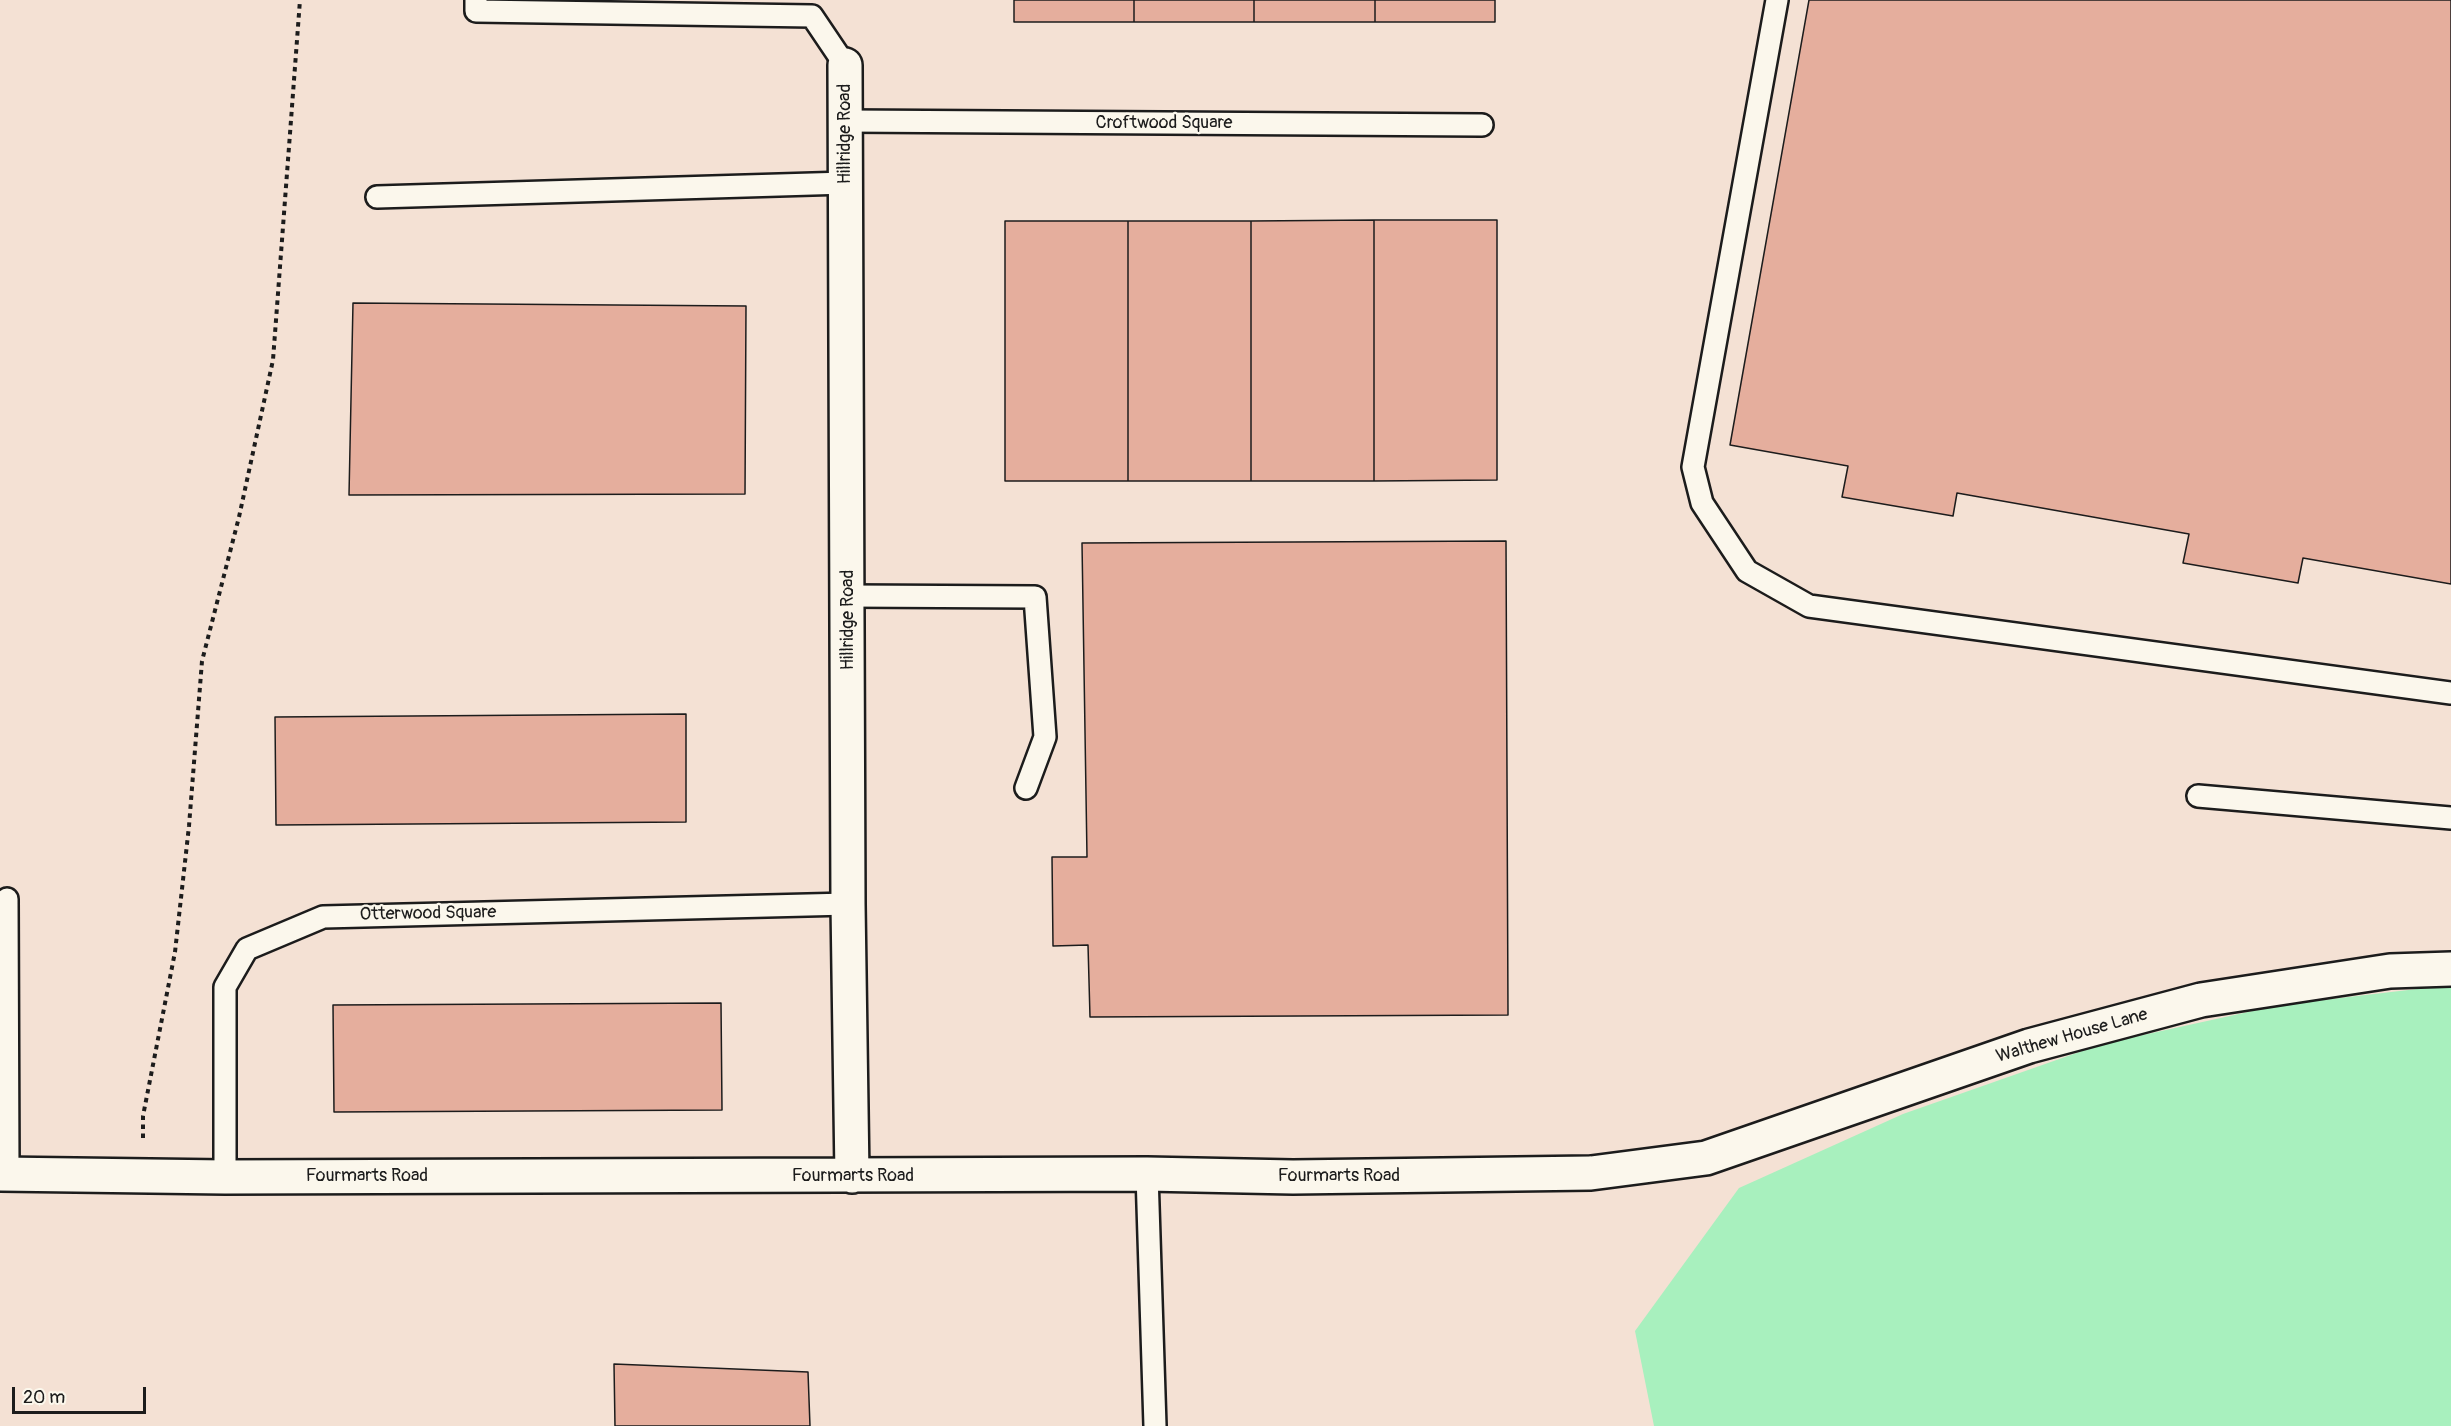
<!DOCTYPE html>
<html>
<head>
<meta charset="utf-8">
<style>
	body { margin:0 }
	#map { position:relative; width:2451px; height:1426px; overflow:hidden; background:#fbf7ec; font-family:Pangolin,sans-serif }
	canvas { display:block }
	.scale { position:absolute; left:12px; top:1387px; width:134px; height:27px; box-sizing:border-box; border:3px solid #1c1c1c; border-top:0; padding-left:8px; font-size:18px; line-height:21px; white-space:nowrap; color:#1c1c1c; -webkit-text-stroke:4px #fbf7ec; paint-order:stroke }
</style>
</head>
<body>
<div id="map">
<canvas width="2451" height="1426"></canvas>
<div class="scale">20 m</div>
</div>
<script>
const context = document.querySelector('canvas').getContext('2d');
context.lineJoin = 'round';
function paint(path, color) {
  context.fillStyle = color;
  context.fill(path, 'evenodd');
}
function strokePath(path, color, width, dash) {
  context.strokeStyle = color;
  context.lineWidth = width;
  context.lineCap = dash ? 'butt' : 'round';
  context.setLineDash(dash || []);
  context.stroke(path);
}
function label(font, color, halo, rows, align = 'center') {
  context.font = font + ' Pangolin,sans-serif';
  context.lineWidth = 4.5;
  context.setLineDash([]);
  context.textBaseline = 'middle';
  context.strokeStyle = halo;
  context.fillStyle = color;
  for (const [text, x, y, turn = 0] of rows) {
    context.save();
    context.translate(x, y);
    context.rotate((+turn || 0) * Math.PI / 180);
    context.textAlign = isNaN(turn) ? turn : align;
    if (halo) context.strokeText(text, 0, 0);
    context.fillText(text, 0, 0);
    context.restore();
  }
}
const built = new Path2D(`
	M0,0H2451V1426H0Z`);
const green = new Path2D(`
	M2451,985V1426H1654L1635,1331L1739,1188L1903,1114L2102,1044L2280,1005Z`);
const building = new Path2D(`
	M1014,0H1134V22H1014Z
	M1134,0H1254V22H1134Z
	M1254,0H1375V22H1254Z
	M1375,0H1495V22H1375Z
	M1809,0H2451V584L2303,558L2298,583L2183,563L2189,534L1957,493L1953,516L1842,497L1848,466L1730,445Z
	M1374,220V481H1251V221Z
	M1374,220H1497V480L1374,481Z
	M1005,221H1128V481H1005Z
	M1128,221H1251V481H1128Z
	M353,303L746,306L745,494L349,495Z
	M1506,541L1508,1015L1090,1017L1088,945L1053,946L1052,857H1087L1082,543Z
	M686,714V822L276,825L275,717Z
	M721,1003L722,1110L334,1112L333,1005Z
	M614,1364L808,1372L810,1426H615Z`);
const path = new Path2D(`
	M143,1138V1116L175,952L189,826L202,661L239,517L273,360L300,0`);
const lane = new Path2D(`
	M476,0V11L812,16L845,65
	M1777,0L1693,467L1702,503L1747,571L1809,606L2451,693
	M846,121L1482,125
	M377,197L846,183
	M848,596L1035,597L1045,737L1026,788
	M2198,796L2451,818
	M7,899L8,1173
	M1147,1174L1155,1426
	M225,1177V987L247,949L323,917L848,904`);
const street = new Path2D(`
	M845,65L848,904L852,1176
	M0,1174L225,1177L1147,1174L1293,1177L1591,1173L1706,1158L2029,1046L2201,1000L2390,971L2451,969`);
const streetNames = [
	["Croftwood Square",1164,123],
	["Hillridge Road",845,134,-90],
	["Hillridge Road",848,620,-90],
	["Otterwood Square",428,914,-1],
	["Walthew House Lane",2072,1036,-16],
	["Fourmarts Road",367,1176],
	["Fourmarts Road",853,1176],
	["Fourmarts Road",1339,1176]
];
paint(built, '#f4e1d4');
paint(green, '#a8f0be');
paint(building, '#e5ae9d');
strokePath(building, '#1c1c1c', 1.5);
strokePath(lane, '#1c1c1c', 26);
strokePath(street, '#1c1c1c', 38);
strokePath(path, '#1c1c1c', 4, [4.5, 4.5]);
strokePath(lane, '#fbf7ec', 21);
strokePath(street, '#fbf7ec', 33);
label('18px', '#1c1c1c', '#fbf7ec', streetNames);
</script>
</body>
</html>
